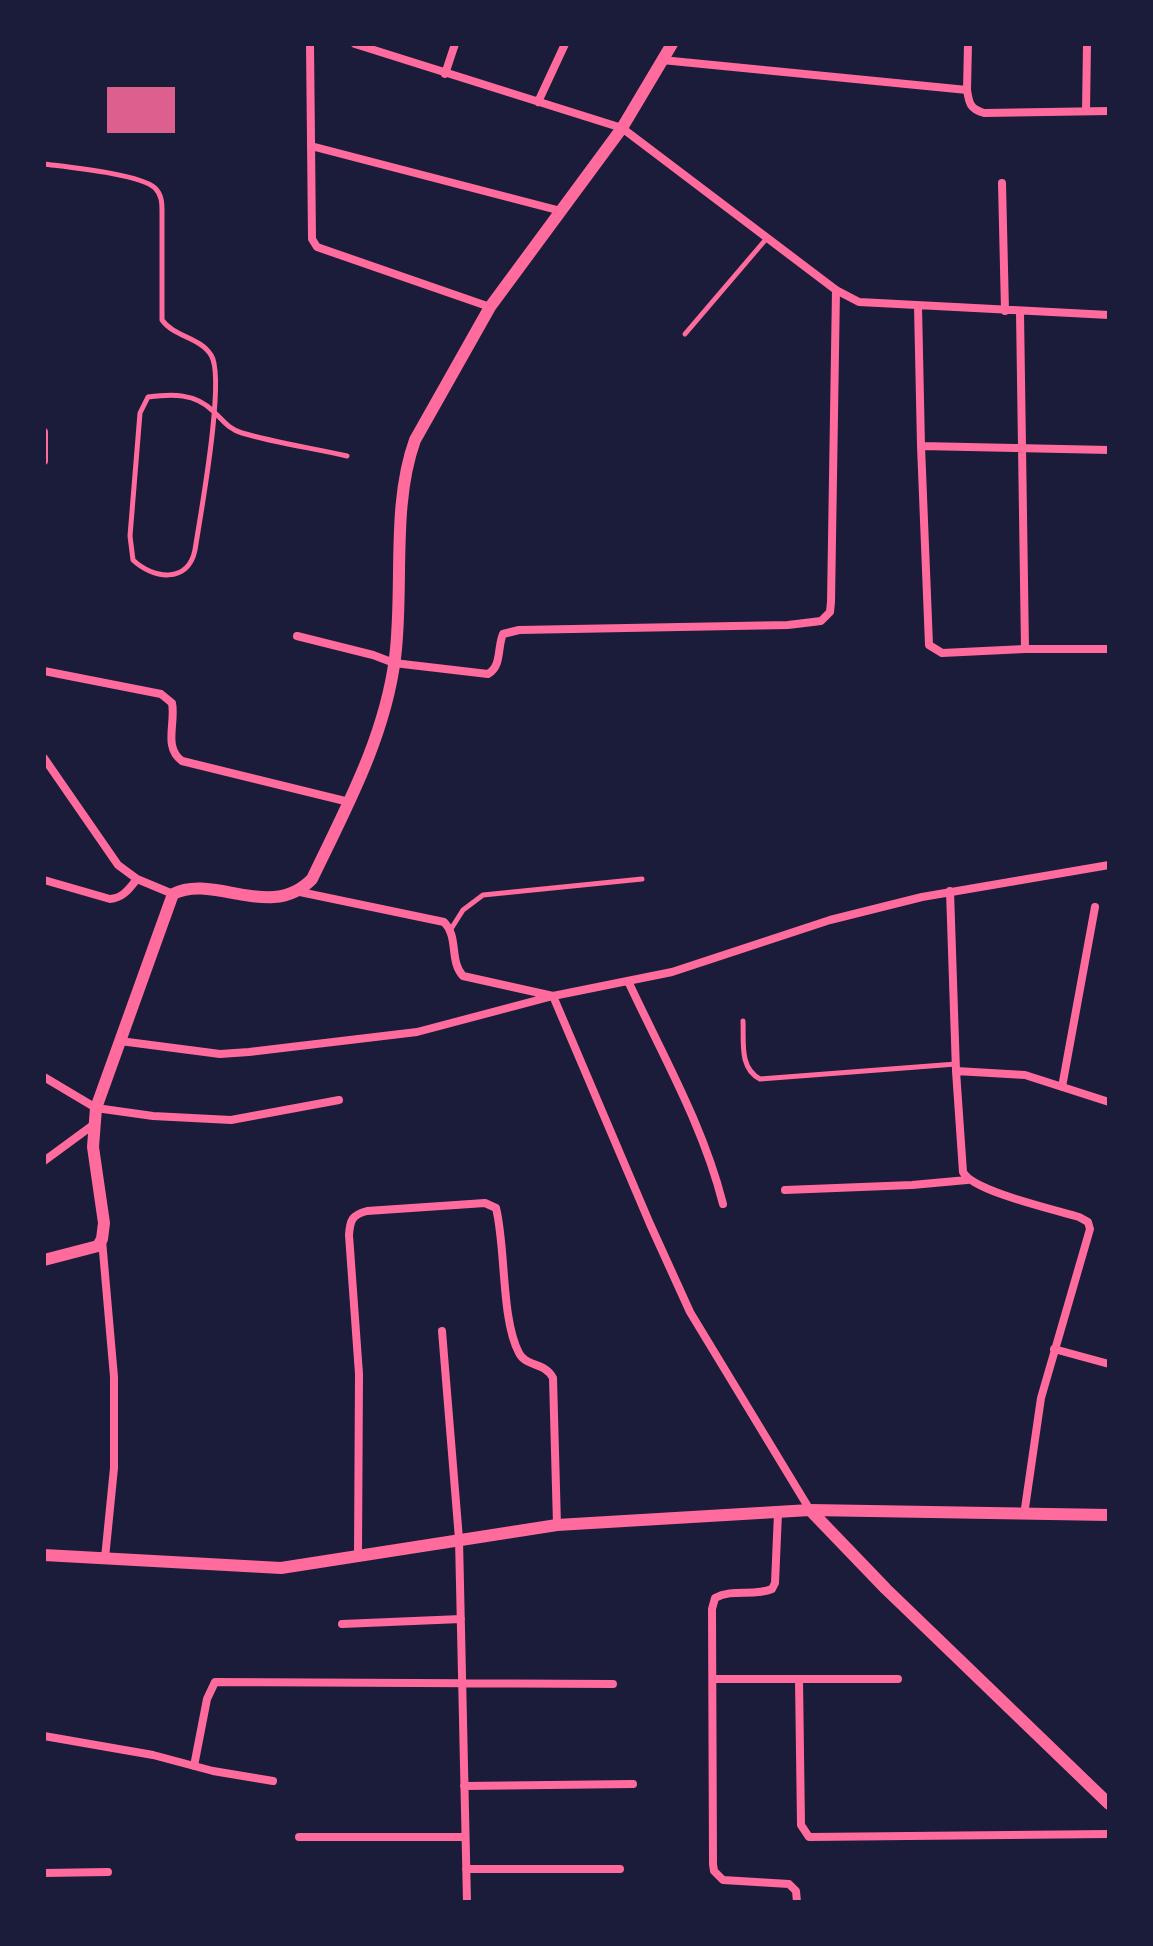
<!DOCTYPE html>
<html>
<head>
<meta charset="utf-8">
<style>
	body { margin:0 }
	#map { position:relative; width:1153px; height:1946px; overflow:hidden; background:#1b1b3a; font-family:"IBM Plex Sans",sans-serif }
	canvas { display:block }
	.frame { position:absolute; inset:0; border:46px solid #1b1b3a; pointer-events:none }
</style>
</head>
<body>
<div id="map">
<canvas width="1153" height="1946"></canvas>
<div class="frame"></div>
</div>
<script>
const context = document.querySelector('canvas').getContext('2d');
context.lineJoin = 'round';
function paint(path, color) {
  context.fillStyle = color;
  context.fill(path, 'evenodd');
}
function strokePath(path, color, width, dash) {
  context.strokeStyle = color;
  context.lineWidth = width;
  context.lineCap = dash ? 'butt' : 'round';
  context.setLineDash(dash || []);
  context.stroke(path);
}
const building = new Path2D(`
	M107,87H175V133H107Z`);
const service = new Path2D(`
	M44,164C67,167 140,174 155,188C162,195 162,203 162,212V320C174,337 200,337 211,355C226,377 200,517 195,550C188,584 153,579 133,560L130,536L140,413L148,397C172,394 195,393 213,411C223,420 228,429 242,433C276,443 312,448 347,456
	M685,334L767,238
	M451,929L463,910L483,895L642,879
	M743,1021C744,1042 739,1068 760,1079L956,1064`);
const minor = new Path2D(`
	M310,44L312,239L317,247L490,307
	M355,44L622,128L836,290L859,302L1109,315
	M662,60L967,90L968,44
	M445,74L455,44
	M967,90C969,103 970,109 984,113L1109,111
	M538,102L565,44
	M1086,111L1087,44
	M311,146L561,211
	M1002,183L1005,311
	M918,306L921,446L929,645L942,653L1025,649H1109
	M1020,312L1025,649
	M44,432V461
	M921,446L1109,450
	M297,636L373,655L394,663L488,674C502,666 497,648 503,634L519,630L788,625L821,621L830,612L831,602L836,290
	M44,671L161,694L172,703C176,723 163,747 182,761L349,802
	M44,758L118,865L137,879L173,894
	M44,880L110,899C123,898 129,889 137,879
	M950,891L956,1071L963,1172C972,1191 1056,1210 1079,1217L1088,1222L1090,1229L1041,1398L1024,1515
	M300,892L444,922C459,937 449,961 463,976L553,996L672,972L830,920L922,897L1109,865
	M628,981C662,1054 703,1125 723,1204
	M120,1041L220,1054L249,1052L417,1032L553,996L650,1224L690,1312L810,1510
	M956,1071L1025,1075L1109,1102
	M44,1077L96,1108L153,1116L231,1120L339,1100
	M1062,1087L1095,907
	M44,1161L93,1125
	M785,1190L912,1185L967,1180
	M102,1240L114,1377V1468L105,1558
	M442,1331L459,1539L467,1902
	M1054,1349L1109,1364
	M778,1513L775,1583L772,1589C753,1597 733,1588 715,1598L712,1609L713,1864L714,1871L723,1880L789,1884L796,1891L797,1902
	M358,1555L359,1374L349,1235C350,1220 352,1215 367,1211L485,1203L496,1208C506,1248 501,1319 519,1353C526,1367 545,1362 553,1378L557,1525
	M342,1624L461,1619
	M714,1679H898
	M799,1679L801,1825L809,1837L1109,1834
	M44,1736L153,1755L213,1771L273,1781
	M194,1766L207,1699L215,1682L613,1684
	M464,1786L633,1784
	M299,1837H465
	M466,1869H620
	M44,1873L108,1872`);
const tertiary = new Path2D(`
	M44,1260L98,1246L102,1239L104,1223L93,1147L96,1108L173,894C214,873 271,922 312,879C346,808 385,737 395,658C404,588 391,506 415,440L490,307L622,128L672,44
	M810,1510L1109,1515
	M44,1555L281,1568L557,1525L810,1510L886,1589L1109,1804`);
paint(building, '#dd5f8e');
strokePath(service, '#ff6b9d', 5);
strokePath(minor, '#ff6b9d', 8);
strokePath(tertiary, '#ff6b9d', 12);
</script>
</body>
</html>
